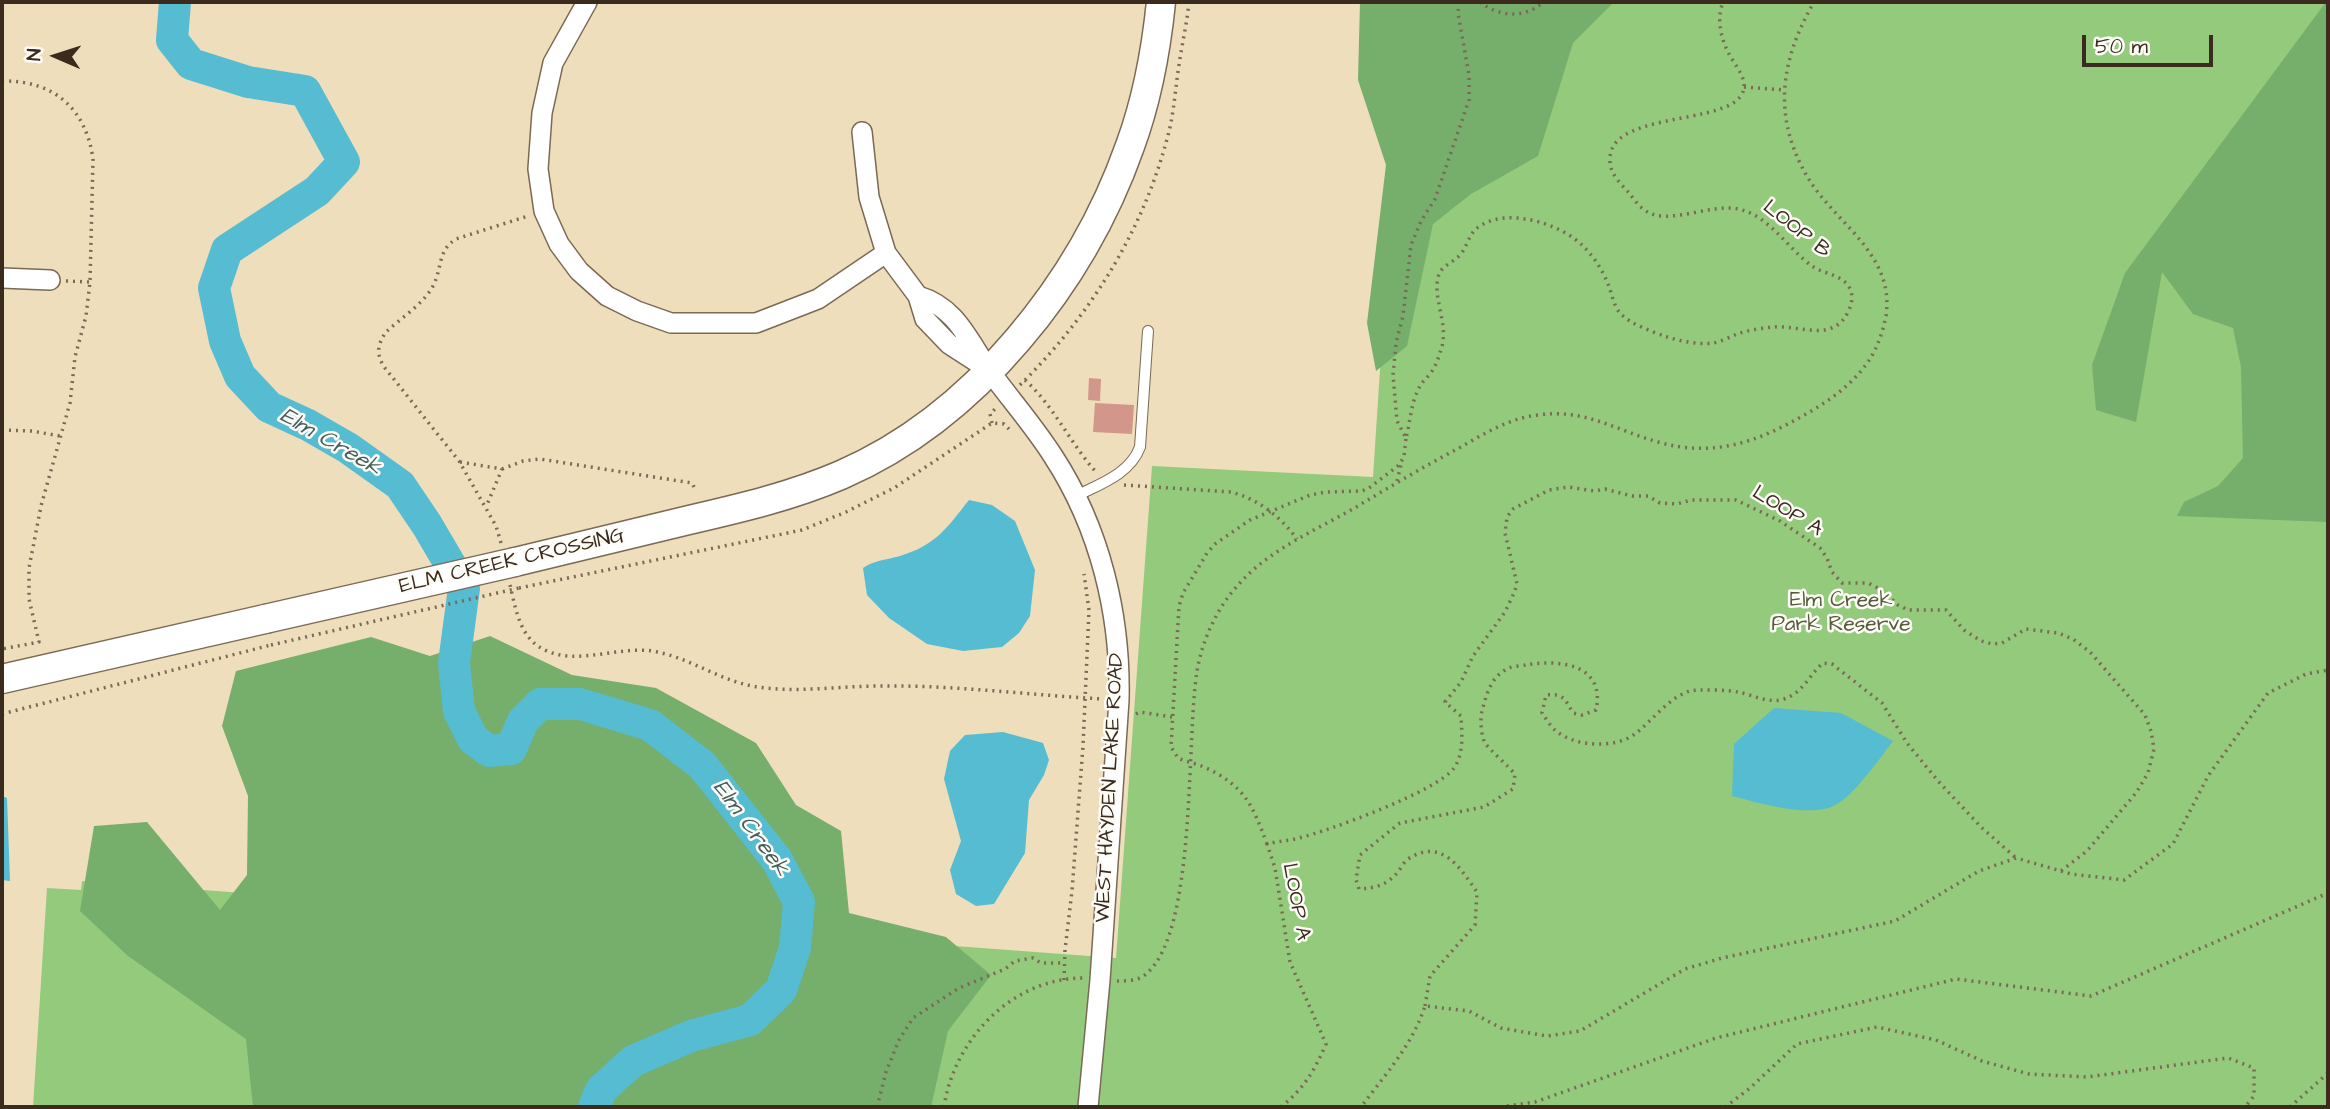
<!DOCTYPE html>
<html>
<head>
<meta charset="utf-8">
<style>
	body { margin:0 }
	#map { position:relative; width:2330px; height:1109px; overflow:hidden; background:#efdebc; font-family:"Architects Daughter",sans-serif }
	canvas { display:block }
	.frame { position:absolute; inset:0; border:4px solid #3b2a1e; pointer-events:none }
	.north { position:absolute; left:21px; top:21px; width:70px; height:70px; -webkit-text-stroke:5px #fdfcf7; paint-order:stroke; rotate:273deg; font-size:19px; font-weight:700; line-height:28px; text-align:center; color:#3b2a1e }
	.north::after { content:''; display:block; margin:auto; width:24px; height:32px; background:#3b2a1e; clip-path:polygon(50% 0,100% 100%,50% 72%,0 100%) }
	.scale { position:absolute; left:2082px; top:35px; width:131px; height:32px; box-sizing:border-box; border:4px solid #3b2a1e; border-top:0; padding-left:9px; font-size:21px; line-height:24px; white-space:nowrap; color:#3b2a1e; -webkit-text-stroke:5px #fdfcf7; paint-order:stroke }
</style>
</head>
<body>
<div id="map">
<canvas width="2330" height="1109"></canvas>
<div class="frame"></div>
<div class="north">N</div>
<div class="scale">50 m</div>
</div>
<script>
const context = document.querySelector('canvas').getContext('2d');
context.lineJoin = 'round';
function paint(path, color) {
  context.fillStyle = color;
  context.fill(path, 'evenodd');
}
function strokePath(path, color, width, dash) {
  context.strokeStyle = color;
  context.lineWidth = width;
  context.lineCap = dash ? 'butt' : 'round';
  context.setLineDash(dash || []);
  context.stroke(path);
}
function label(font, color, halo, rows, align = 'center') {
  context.font = font + ' "Architects Daughter",sans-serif';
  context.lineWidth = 5;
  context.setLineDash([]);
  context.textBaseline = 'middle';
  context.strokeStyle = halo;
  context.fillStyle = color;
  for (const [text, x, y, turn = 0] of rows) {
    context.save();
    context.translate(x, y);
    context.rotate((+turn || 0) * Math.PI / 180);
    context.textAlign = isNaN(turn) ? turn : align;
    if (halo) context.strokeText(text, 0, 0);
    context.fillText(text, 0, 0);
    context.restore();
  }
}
const green = new Path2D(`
	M1404,2H2328V1107H33L47,888L81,890L82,881L1116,958L1152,466L1373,477Z`);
const forest = new Path2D(`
	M1360,2H1614L1573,43L1538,156L1471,194L1433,224L1407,346L1376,371L1367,323L1386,165L1358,80Z
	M2326,2H2328V522L2177,516L2184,502L2218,486L2243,458L2241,367L2233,328L2193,314L2162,272L2136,422L2096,410L2092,365L2125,273Z
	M490,636L572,675L656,688L756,743L796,805L841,831L849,913L946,937L991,975L948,1031L931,1107H253L246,1039L128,956L80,911L94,826L147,822L220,910L247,875L248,796L222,726L236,671L371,637L430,656Z`);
const water = new Path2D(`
	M969,500L992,505L1015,521L1035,570L1030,616L1019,633L1002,647L963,651L927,644L889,618L867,595L863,568C875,560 886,560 900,556C936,545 947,528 969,500Z
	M1774,708L1841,713L1893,741C1881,757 1855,793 1839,803C1813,820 1760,803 1732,796L1734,744Z
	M1003,732L1043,743L1049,760L1044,775L1029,800L1025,853L994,904L976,906L956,894L950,870L961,841L944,779L950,751L965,735Z
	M2,796L7,798L10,881L2,880Z`);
const river = new Path2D(`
	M175,2L172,40L191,64L248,82L305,91L344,162L317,191L227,250L214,288L225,341L240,376L269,407L308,425L348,448L400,485L427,525L464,588L454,663L459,711L473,739L489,751L511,749L523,721L540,704H580L650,725L702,765L777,860L799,902L795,948L781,990L750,1020L691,1036L633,1061L601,1090L594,1107`);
const building = new Path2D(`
	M1089,378L1101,379L1100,401L1088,400Z
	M1095,403L1134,405L1132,434L1093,432Z`);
const path = new Path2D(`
	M1459,2L1458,13L1469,75V100L1435,199L1421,221L1411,245L1403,316L1396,343L1393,375L1397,421L1406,438C1410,423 1411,404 1418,390C1421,383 1425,380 1429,375C1436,367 1439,356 1442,346C1448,324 1433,298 1438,278C1440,266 1451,264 1459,256C1468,247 1468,233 1480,226C1509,207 1562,224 1584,247C1594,257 1603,271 1608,284C1612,293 1613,305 1620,313C1630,324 1651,331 1664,336C1679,341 1698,345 1714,343C1722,341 1730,337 1737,334C1749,330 1762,328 1774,327C1800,325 1833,343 1848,312C1853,301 1854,292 1846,283C1837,274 1822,273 1812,266C1788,249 1769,215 1738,209C1712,203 1667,226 1646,211C1639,207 1634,199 1629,193C1621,184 1610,174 1610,161C1607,114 1711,124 1737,100C1755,84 1734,66 1727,50C1720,35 1717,17 1723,2
	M1480,2C1499,17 1525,19 1543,2
	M2,81C53,80 86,108 93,159L90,282L86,316L75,357L70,403L41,506L29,568V599L39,642L2,649
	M1744,87L1784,90
	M66,281L90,282
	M1025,380C1054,406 1070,443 1096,472
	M1020,385C1089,317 1142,233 1167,139C1174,115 1175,90 1179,65C1182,44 1187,23 1189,2
	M992,423L990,414L997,407
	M2,430L32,431L60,436
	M460,462L502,469L486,507
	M502,469L523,461L540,459L692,483L696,491
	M1397,481L1401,465
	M1124,485L1231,492C1258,499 1280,516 1297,539
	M501,543L496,526L459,461L385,368C376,355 377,345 386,332C401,318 425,303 434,284C442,267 438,250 456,239L528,216
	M510,585C516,610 520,640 547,651C579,665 619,646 652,651C690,657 721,682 758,687C799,693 839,686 880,686C954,685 1029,695 1103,699
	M519,588L802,530L846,512L894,488L992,423L1004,424L1009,429
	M2,714L271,645
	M1136,714L1140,712L1172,717
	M1267,844C1252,804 1245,786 1204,767C1195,763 1186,762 1178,758L1171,747L1179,606L1183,593L1207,553L1215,544L1250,520L1310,495L1326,492L1362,491L1369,488L1399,465L1404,457L1406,438
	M2061,871L2071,874L2124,880L2173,844L2208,776L2268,693L2306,674L2328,670
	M1064,980L1065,950L1072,891L1083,746L1089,610L1084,574
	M1117,981C1126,981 1139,981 1146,974C1197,932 1186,739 1197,671C1201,648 1209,627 1222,606C1233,589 1248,573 1264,561C1293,539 1327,524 1358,506C1391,486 1425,466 1459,448C1484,434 1509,418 1538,415C1584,408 1615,430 1658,442C1713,458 1758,442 1806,414C1831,400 1854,383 1870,359C1878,346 1883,331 1886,316C1895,254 1836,224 1808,178C1772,117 1780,61 1814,2
	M1425,1006L1430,976L1475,925L1477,892C1460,868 1442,837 1408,859C1404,862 1401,868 1398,872C1387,885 1376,888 1359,889L1356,880L1360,855L1400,823L1484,807L1513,789L1515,774C1508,766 1490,750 1485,743C1481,736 1480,719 1482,711C1486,696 1490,679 1505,670C1510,666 1520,666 1526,665C1559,659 1606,664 1596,710L1582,715L1573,713C1565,699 1563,693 1546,695L1542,713C1546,718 1550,726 1555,730C1574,747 1615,749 1635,734C1651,722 1669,697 1690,691C1699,689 1728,690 1738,692C1753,695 1769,704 1784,699C1803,693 1809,675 1823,663L1832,664L1882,703L1907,743L1938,781L1981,827L2016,858
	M877,1107L886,1072L899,1040L913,1018L959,988L1005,969L1015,961L1033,958L1041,963H1065
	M944,1107C954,1039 1013,977 1085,978
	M1281,1107C1304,1088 1314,1072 1326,1044L1290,962L1275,868L1267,844C1278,841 1288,841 1299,838C1328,831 1438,791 1454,768C1464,754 1462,733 1461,716L1445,702L1461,682L1473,656L1505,612L1514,593L1517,584L1505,533L1507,517L1513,509L1549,490L1568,487L1595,491L1605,489L1632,496H1648L1660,503L1677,504L1691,500H1736L1780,521L1820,548L1827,558L1832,572L1842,583H1868L1882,590L1898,605L1908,610H1946L1964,630L1981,641L1993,644L2002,643L2026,629L2058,633L2073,639L2090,652L2145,715L2151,731L2154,749L2148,773L2136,793L2087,851L2061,871L2016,858L1979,871L1895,921L1722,958L1685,969L1580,1031L1547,1036L1501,1028L1469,1011L1425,1006C1413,1044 1385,1075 1361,1107
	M1500,1107L1535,1102L1716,1038L1956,979L2091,996L2328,893
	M1725,1107L1749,1089L1797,1044L1877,1027L1936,1040L1982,1061L2029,1074L2087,1077L2228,1058L2254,1068V1096L2245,1107
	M2290,1107L2328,1073`);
const service = new Path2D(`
	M1076,496C1100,484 1130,474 1140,447L1148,331`);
const minor = new Path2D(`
	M587,2L553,63L542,113L538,169L544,211L559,244L579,271L607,296L637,311L671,323H756L818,299L886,253
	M862,132L869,197L886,253L918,296L925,319L949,344L983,366
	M2,278L50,280
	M918,296C956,307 968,340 989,370C1010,399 1034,426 1053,456C1100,528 1121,615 1119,700L1100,980L1088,1107`);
const secondary = new Path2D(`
	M515,562C573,548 631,534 689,520C741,508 792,496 841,475C975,417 1082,282 1130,146C1147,100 1156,51 1161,2
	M2,679L265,619`);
const pathBridge = new Path2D(`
	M271,645L519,588`);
const secondaryBridge = new Path2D(`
	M265,619L515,562`);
const streetNames = [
	["LOOP B",1796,230,38],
	["LOOP A",1787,512,31],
	["ELM CREEK CROSSING",512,562,-13],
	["WEST HAYDEN LAKE ROAD",1111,788,-87],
	["LOOP A",1295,902,79]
];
const parkNames = [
	["Elm Creek",1841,602],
	["Park Reserve",1841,626]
];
const waterNames = [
	["Elm Creek",330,443,30],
	["Elm Creek",750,829,54]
];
paint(green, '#93ca7c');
paint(forest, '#76ae6c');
paint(water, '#55bcd2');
strokePath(river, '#55bcd2', 32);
paint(building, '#d3968a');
strokePath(service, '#7a6955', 12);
strokePath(minor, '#7a6955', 22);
strokePath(secondary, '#7a6955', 31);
strokePath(path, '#7a6955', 3.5, [2, 5]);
strokePath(service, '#fff', 10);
strokePath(minor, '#fff', 19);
strokePath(secondary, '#fff', 28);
strokePath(secondaryBridge, '#7a6955', 31, []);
strokePath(pathBridge, '#7a6955', 3.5, [2, 5]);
strokePath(secondaryBridge, '#fff', 28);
label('21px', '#3b2a1e', '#fdfcf7', streetNames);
label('21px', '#555a3a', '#fdfcf7', parkNames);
label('italic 23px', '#445d5d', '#fdfcf7', waterNames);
</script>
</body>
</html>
